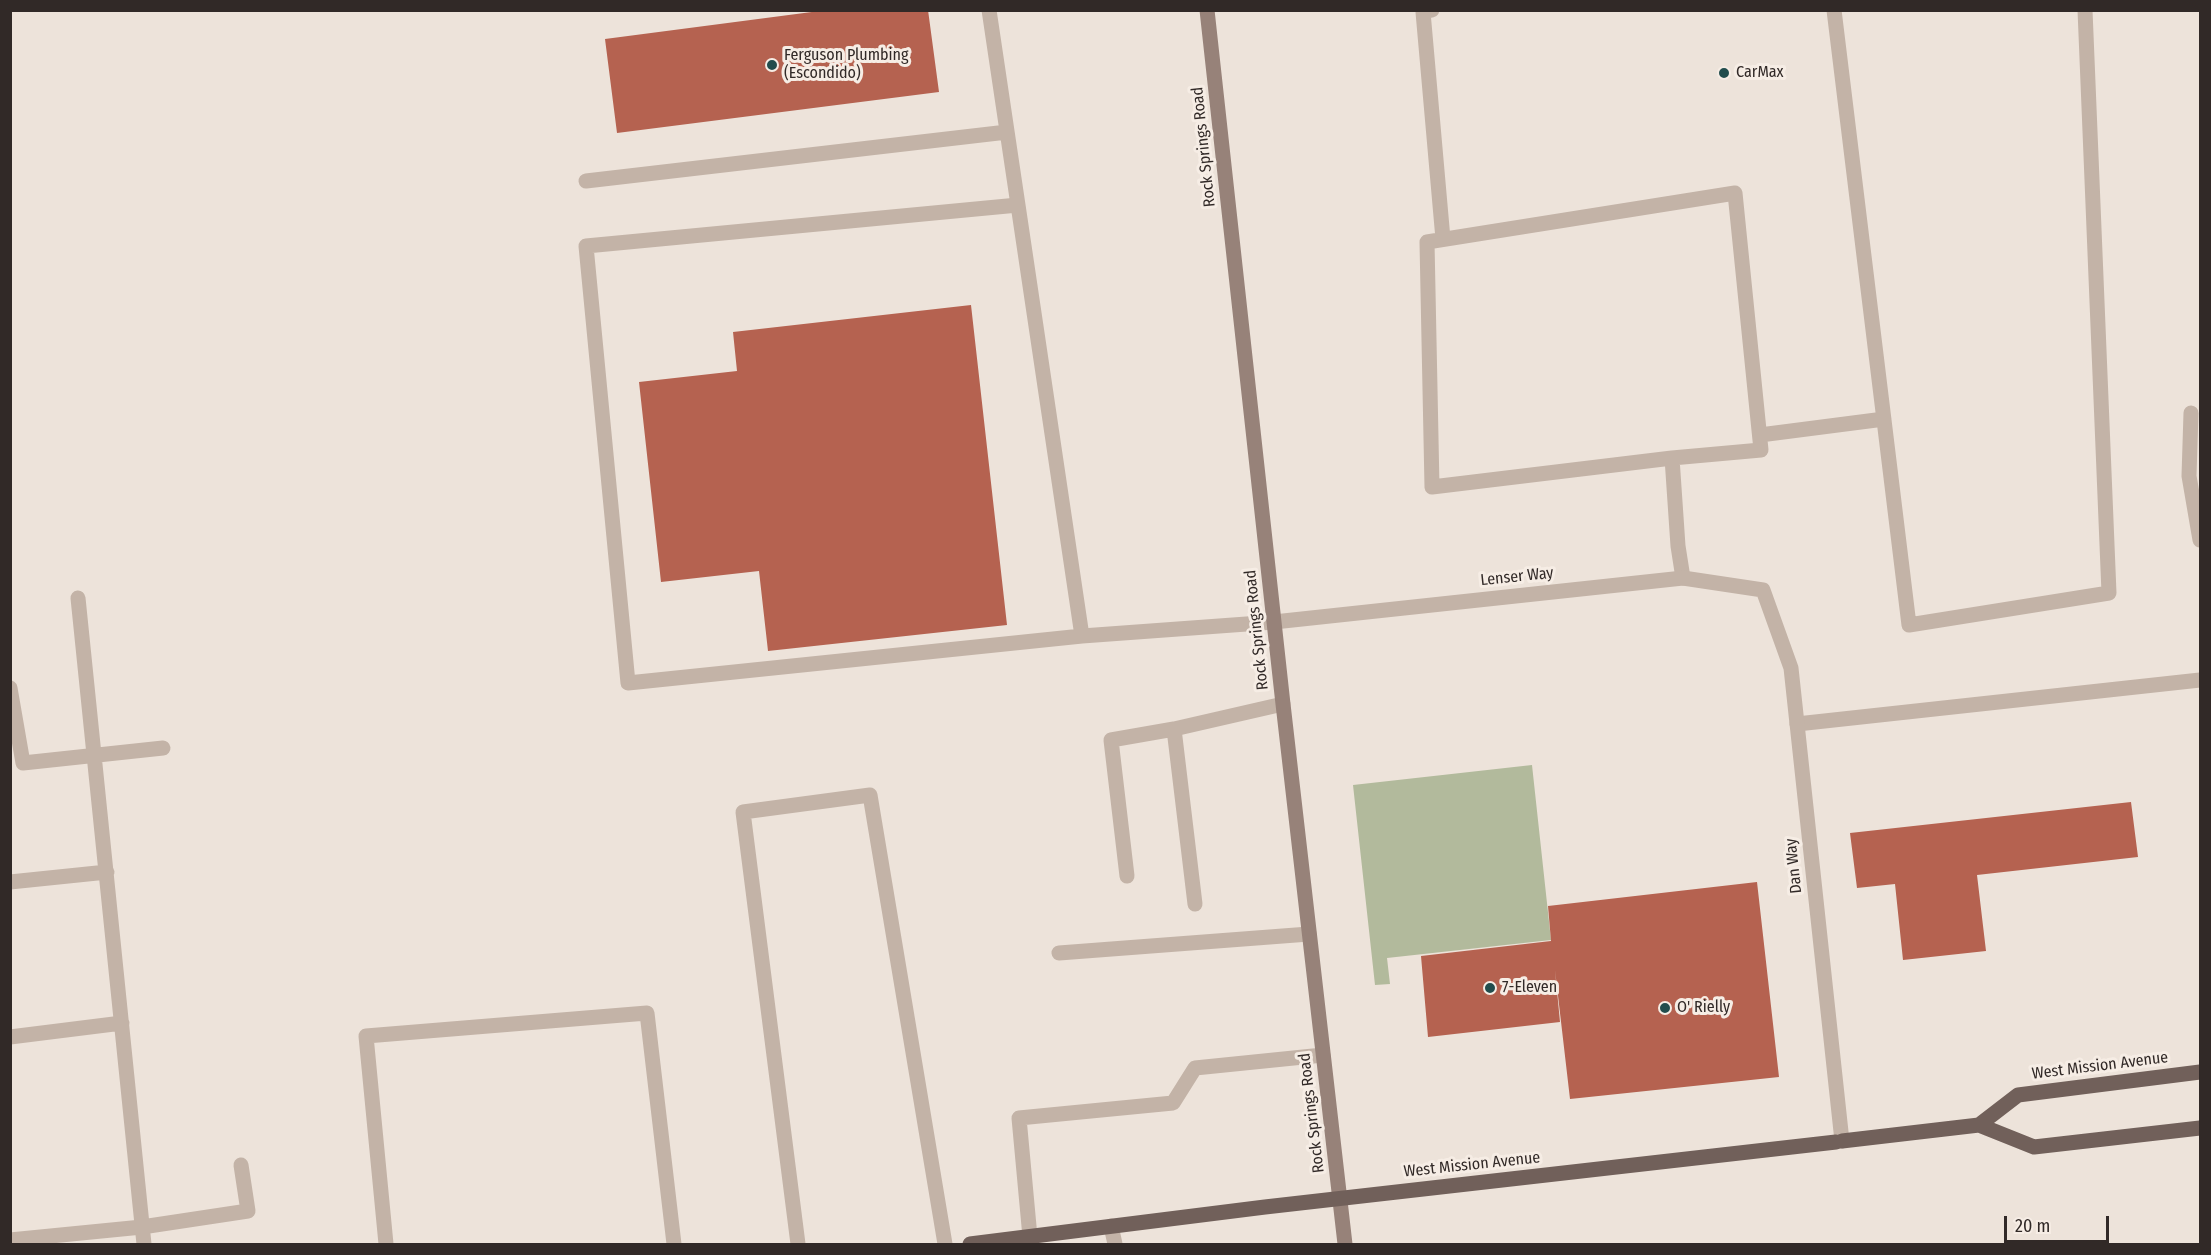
<!DOCTYPE html>
<html>
<head>
<meta charset="utf-8">
<style>
	body { margin:0 }
	#map { position:relative; width:2211px; height:1255px; overflow:hidden; background:#ede3da; font-family:"Fira Sans Condensed",sans-serif }
	canvas { display:block }
	.frame { position:absolute; inset:0; border:12px solid #312927; pointer-events:none }
	.scale { position:absolute; left:2004px; top:1216px; width:105px; height:27px; box-sizing:border-box; border:3px solid #312927; border-top:0; padding-left:8px; font-size:18px; line-height:21px; white-space:nowrap; color:#312927; -webkit-text-stroke:4px #f6ede5; paint-order:stroke }
</style>
</head>
<body>
<div id="map">
<canvas width="2211" height="1255"></canvas>
<div class="frame"></div>
<div class="scale">20 m</div>
</div>
<script>
const context = document.querySelector('canvas').getContext('2d');
context.lineJoin = 'round';
function paint(path, color) {
  context.fillStyle = color;
  context.fill(path, 'evenodd');
}
function strokePath(path, color, width, dash) {
  context.strokeStyle = color;
  context.lineWidth = width;
  context.lineCap = dash ? 'butt' : 'round';
  context.setLineDash(dash || []);
  context.stroke(path);
}
function label(font, color, halo, rows, align = 'center') {
  context.font = font + ' "Fira Sans Condensed",sans-serif';
  context.lineWidth = 6;
  context.setLineDash([]);
  context.textBaseline = 'middle';
  context.strokeStyle = halo;
  context.fillStyle = color;
  for (const [text, x, y, turn = 0] of rows) {
    context.save();
    context.translate(x, y);
    context.rotate((+turn || 0) * Math.PI / 180);
    context.textAlign = isNaN(turn) ? turn : align;
    if (halo) context.strokeText(text, 0, 0);
    context.fillText(text, 0, 0);
    context.restore();
  }
}
const green = new Path2D(`
	M1532,765L1551,940L1387,958L1390,984L1375,985L1353,785Z`);
const building = new Path2D(`
	M827,10H928L939,92L617,133L605,39Z
	M971,305L1007,625L768,651L759,571L661,582L639,382L737,371L733,332Z
	M2131,802L2138,857L1977,875L1986,951L1903,960L1895,884L1857,888L1850,833Z
	M1757,882L1779,1077L1570,1099L1555,970L1560,1022L1428,1037L1421,956L1551,941L1548,906Z`);
const lane = new Path2D(`
	M989,10L1018,205
	M1432,10L1423,12L1443,239
	M1834,10L1909,625L2109,593L2085,10
	M586,181L1007,132
	M2191,413L2189,476L2200,540
	M1760,435L1884,419
	M1672,458L1432,487L1427,242L1735,193L1761,450L1672,458L1678,546L1683,578
	M78,598L144,1244
	M1082,636L1018,205L586,246L628,683L1082,636L1274,622
	M10,688L23,763L163,748
	M1797,724L2200,680
	M1174,729L1195,904
	M1127,876L1111,740L1174,729L1283,704
	M10,882L107,872
	M1059,953L1309,934
	M10,1037L122,1023
	M1111,1226L1115,1244
	M1030,1237L1019,1118L1173,1103L1195,1068L1323,1055
	M10,1240L142,1227L248,1211L241,1165
	M386,1244L366,1036L647,1013L674,1244
	M798,1244L743,812L870,795L945,1244`);
const street = new Path2D(`
	M1274,622L1683,578L1763,590L1791,668L1842,1141`);
const secondary = new Path2D(`
	M1207,10L1283,704L1345,1244`);
const primary = new Path2D(`
	M1979,1125L2018,1095L2200,1072
	M1842,1141L1979,1125L2034,1147L2200,1128
	M970,1244L1265,1207L1836,1142`);
const markers = [
	[772,65,6,"#224d4d"],
	[1724,73,6,"#224d4d"],
	[1490,988,6,"#224d4d"],
	[1665,1008,6,"#224d4d"]
];
const poiNames = [
	["Ferguson Plumbing",784,56],
	["(Escondido)",784,74],
	["CarMax",1736,73],
	["7-Eleven",1502,988],
	["O' Rielly",1677,1008]
];
const streetNames = [
	["Rock Springs Road",1204,147,-96],
	["Lenser Way",1517,577,-6],
	["Rock Springs Road",1257,630,-96],
	["Dan Way",1794,866,-96],
	["West Mission Avenue",2100,1066,-7],
	["Rock Springs Road",1312,1113,-97],
	["West Mission Avenue",1472,1165,-6]
];
paint(green, '#b2ba9c');
paint(building, '#b56250');
strokePath(lane, '#c3b3a7', 15);
strokePath(street, '#c3b3a7', 15);
strokePath(secondary, '#978279', 15);
strokePath(primary, '#71605a', 15);
for (const [x, y, r, color] of markers) {
  const dot = new Path2D();
  dot.arc(x, y, r, 0, 2 * Math.PI);
  context.fillStyle = color;
  context.fill(dot);
  strokePath(dot, '#f6ede5', 2);
}
label('16px', '#312927', '#f6ede5', poiNames, 'left');
label('16px', '#312927', '#f6ede5', streetNames);
</script>
</body>
</html>
